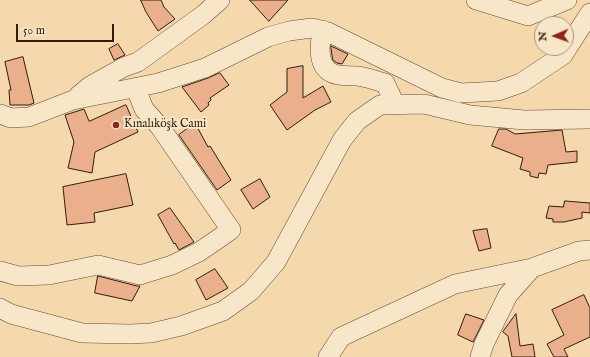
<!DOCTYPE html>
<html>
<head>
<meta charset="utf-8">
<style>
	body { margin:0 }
	#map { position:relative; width:590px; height:357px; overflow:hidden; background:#f5d8ac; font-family:"IM FELL English",serif }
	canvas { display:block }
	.north { position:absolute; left:534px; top:16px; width:40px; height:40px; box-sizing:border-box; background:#f8e6c9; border:1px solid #a9957e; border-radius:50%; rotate:268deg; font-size:11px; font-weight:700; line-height:16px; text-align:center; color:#331c0e }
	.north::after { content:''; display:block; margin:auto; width:14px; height:18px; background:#8f2418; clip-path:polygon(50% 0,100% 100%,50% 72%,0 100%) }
	.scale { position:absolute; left:16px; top:24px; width:98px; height:18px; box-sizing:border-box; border:2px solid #331c0e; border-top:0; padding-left:5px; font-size:12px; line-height:14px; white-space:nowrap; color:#331c0e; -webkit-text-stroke:3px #f8e6c9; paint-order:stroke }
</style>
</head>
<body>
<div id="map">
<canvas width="590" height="357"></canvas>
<div class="north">N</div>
<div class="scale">50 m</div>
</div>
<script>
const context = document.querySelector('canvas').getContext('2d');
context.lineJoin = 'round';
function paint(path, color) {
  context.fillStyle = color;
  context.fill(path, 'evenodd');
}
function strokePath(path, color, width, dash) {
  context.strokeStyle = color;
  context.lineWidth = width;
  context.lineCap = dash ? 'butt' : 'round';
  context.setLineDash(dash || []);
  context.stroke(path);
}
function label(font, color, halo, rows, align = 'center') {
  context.font = font + ' "IM FELL English",serif';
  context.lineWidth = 4;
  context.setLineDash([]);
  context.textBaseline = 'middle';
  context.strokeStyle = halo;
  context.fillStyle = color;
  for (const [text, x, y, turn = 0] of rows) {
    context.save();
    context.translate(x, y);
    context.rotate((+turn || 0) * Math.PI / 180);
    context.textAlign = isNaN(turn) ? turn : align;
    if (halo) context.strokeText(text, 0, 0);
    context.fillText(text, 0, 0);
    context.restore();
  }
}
const building = new Path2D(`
	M141,0H161L164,7L175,19L158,31L146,12Z
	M250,0H288L269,21Z
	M118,44L125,55L114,60L109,49Z
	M331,46L348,54L342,64L337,63L333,60Z
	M23,57L34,103L29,105H10L9,90H11L5,62Z
	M303,66V98L323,86L331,102L315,110L287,130L270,105L287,92V69Z
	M220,73L229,85L210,98L211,100L208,103L209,105L201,112L182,87L208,78Z
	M126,105L138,132L95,152L92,173L68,168L74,142L65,115L84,109L89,121Z
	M195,123L208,147L210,146L231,180L217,190L179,135Z
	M499,129H506L515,134L562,130L566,152L577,151V162L548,165L546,174L539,173L538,178L530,176V172L520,169L523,158L492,146Z
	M126,174L133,205L94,213L95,222L67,225L63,187Z
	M260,179L270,197L253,209L241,190Z
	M565,201L590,203V213L582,212V218L564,222H553V219L546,218L549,206L563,207Z
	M170,208L194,242L179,250L175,243L174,244L158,215Z
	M487,229L491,248L479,251L473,231Z
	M215,269L228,288L206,300L196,280Z
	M98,276L137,286H140L132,301L95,293Z
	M584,295L590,308V337L564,349L568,357H554L547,344L564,335L552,310Z
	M466,314L484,320L473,342L458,335Z
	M516,314L520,346L533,344L535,357H512L508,336L503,332Z`);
const minor = new Path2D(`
	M476,0L528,16L567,0
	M323,30C319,44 317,66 332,73C340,77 349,75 357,76C367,77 376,81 385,83L395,104
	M78,96L90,86L124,67L138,62L203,15L220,0
	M0,114L11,118L29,117L73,100L158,83L205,68L268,37L289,31L312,28L328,32L442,88L461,93L498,91L521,83L563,55L590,13
	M0,271L18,276L49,275L98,265L140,275L172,265L199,252L231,230L160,127L144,109L136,89
	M0,308L11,314L82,333L130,334L151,333L181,326L223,311L251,291L276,262L342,140L357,121L380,105L424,104L470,115L524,120L590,119
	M328,357L341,337L455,284L532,268L579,251L590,250
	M480,357L484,344L508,295L532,268`);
const markers = [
	[116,125,4,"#8f2418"]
];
const poiNames = [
	["Kınalıköşk Cami",124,125]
];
paint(building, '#eaaf8b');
strokePath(building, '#331c0e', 1);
strokePath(minor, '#644b36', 20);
strokePath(minor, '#f8e6c9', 19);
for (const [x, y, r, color] of markers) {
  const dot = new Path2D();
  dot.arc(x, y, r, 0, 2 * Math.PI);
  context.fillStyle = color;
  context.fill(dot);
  strokePath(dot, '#f8e6c9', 1.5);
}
label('12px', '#331c0e', '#f8e6c9', poiNames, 'left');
</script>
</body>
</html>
